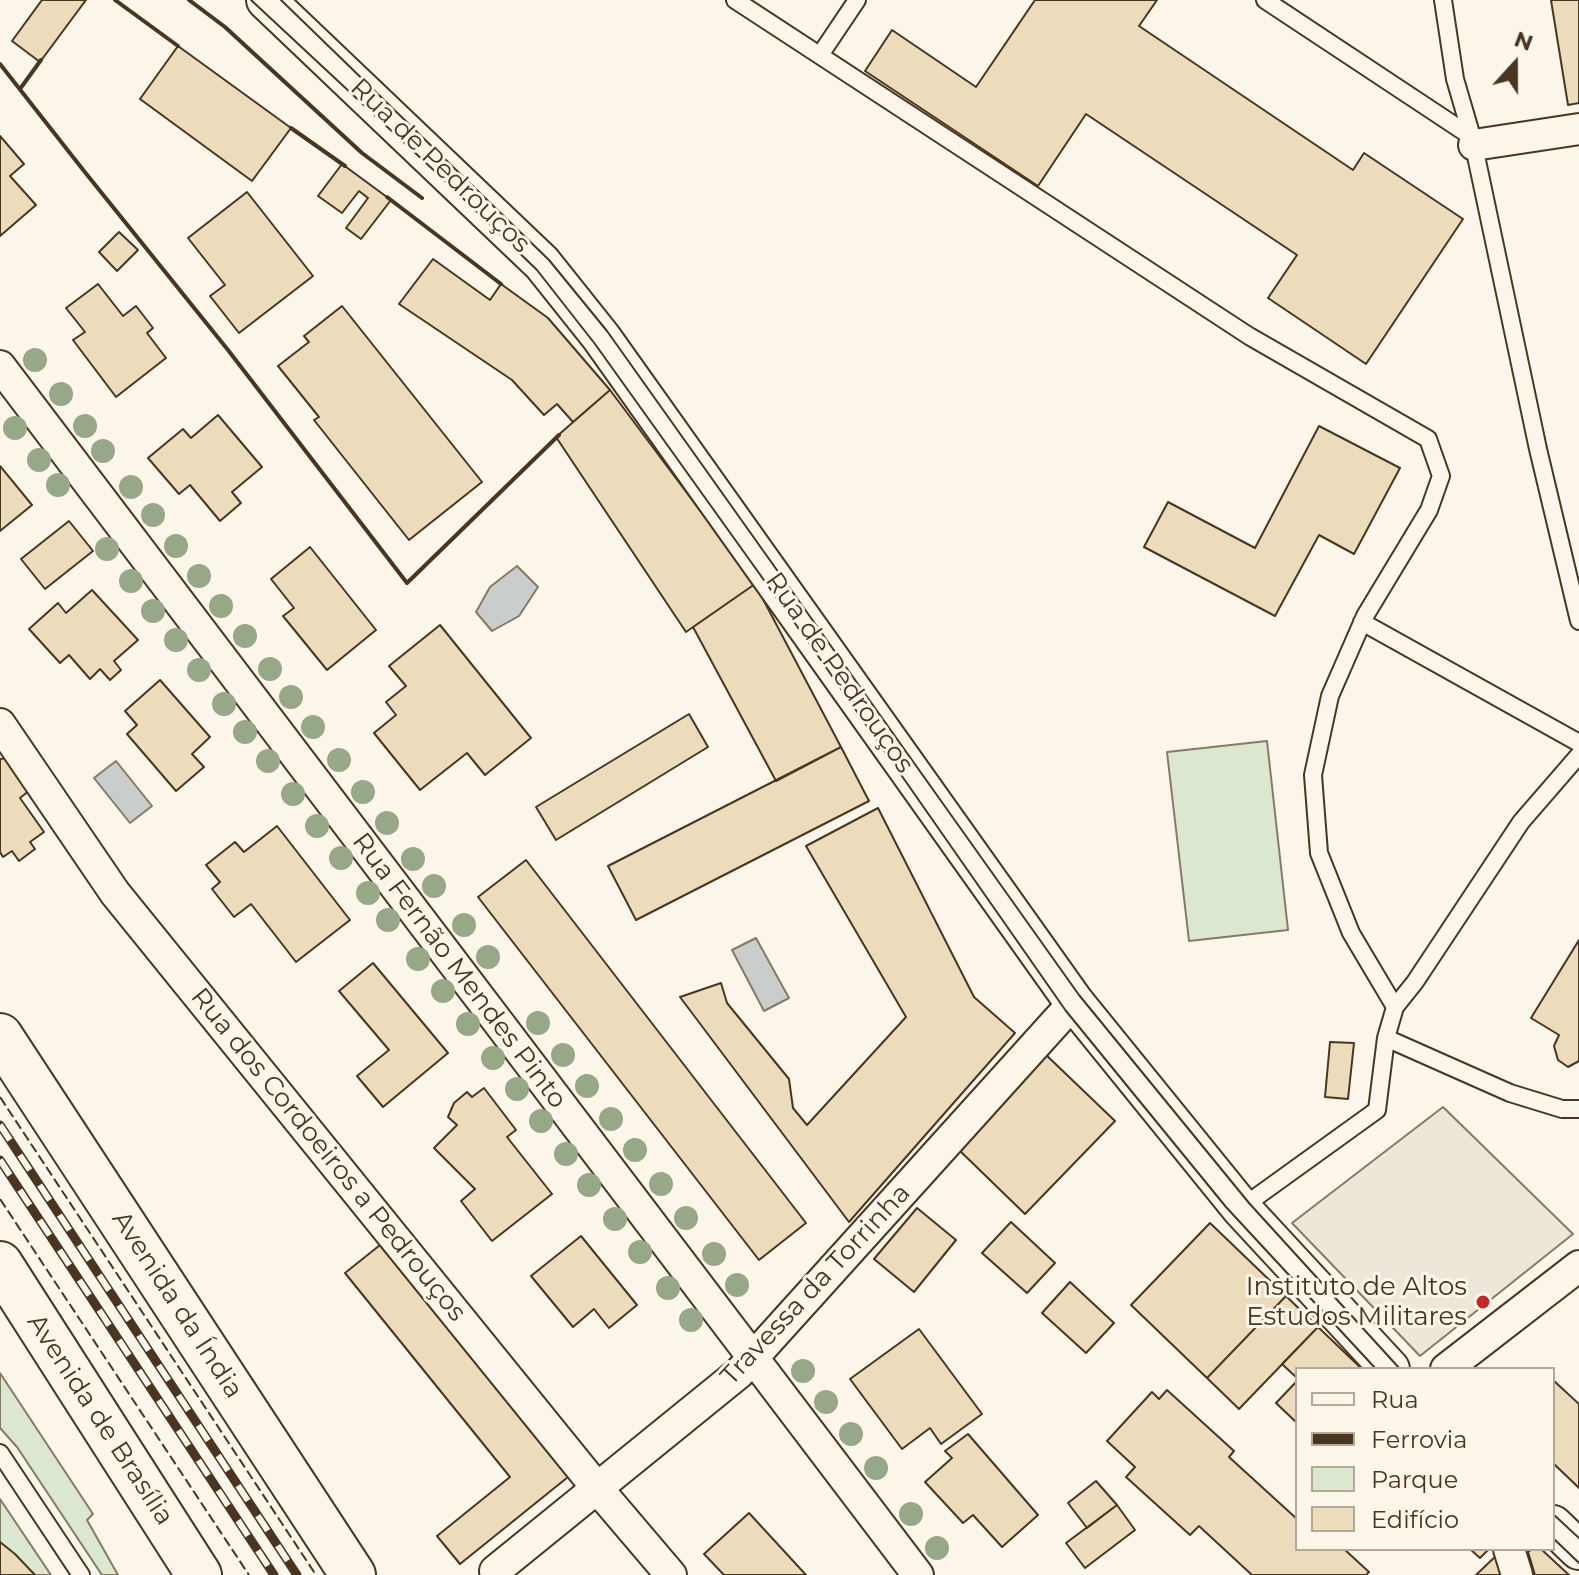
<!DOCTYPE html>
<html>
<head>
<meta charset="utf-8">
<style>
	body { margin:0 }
	#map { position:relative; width:1579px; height:1575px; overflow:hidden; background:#fbf6e9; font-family:Montserrat,sans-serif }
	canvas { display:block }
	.legend { position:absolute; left:1295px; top:1367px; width:260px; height:184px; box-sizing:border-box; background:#fbf6e9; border:2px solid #b4a999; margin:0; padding:10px 14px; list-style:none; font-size:24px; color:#4a3520 }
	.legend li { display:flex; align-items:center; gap:16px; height:40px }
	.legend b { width:40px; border:2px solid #b4a999 }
	.north { position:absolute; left:1475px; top:24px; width:80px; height:80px; -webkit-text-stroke:6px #fbf6e9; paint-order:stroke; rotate:21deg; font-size:22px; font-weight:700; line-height:32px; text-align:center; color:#4a3520 }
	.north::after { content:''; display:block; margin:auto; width:28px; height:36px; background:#4a3520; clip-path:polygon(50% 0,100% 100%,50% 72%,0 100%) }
</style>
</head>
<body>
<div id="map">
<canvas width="1579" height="1575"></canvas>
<ul class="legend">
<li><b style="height:10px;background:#fbf6e9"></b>Rua</li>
<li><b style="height:10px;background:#4a3520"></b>Ferrovia</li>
<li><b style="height:22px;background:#dce7d0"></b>Parque</li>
<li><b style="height:22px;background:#ecdcbc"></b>Edifício</li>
</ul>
<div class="north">N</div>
</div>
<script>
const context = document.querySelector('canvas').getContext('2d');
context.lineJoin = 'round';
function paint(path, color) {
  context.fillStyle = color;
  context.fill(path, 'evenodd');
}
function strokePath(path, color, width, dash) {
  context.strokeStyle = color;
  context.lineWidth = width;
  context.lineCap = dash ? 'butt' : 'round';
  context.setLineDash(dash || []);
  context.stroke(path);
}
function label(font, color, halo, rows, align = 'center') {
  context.font = font + ' Montserrat,sans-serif';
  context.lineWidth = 6;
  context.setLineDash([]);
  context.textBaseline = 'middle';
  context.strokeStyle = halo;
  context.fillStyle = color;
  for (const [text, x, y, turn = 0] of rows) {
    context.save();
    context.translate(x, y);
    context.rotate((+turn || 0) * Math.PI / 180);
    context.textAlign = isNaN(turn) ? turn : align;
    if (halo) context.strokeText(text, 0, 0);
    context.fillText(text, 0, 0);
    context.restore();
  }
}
const green = new Path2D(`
	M1267,741L1288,930L1189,941L1167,752Z
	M0,1373L93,1514L87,1520L118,1575H102L17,1447L0,1428Z
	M0,1499L51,1575H35L0,1542Z`);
const parking = new Path2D(`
	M1443,1107L1573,1234L1420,1356L1292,1223Z`);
const water = new Path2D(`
	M517,566L538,587L519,616L492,631L476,612L490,587Z
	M116,761L152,806L130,823L94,778Z
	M756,938L789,998L764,1011L732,950Z`);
const building = new Path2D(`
	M42,0H86L40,62L12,41Z
	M1035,0H1157L1139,26L1353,170L1364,153L1463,219L1366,364L1268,298L1297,255L1086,114L1038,186L865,71L892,30L976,87Z
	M1551,0H1579V103L1568,105Z
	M178,46L291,128L252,181L140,99Z
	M0,136L24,164L10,176L36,205L0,236Z
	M342,164L391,200L361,239L346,228L368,198L359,191L342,213L318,196Z
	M247,192L313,276L239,333L210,296L225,285L188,238Z
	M119,232L138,250L117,271L99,252Z
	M433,259L490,300L501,284L548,318L610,390L573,422L557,404L544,415L512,380L399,304Z
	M98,284L123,316L136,306L153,328L147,333L166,358L116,397L73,340L85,332L66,308Z
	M342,306L482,482L409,540L314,420L319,417L278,366L309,342L304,336Z
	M610,390L755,584L686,632L556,437Z
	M218,415L262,467L232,492L241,503L220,521L190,485L179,494L148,458L183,429L191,438Z
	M1319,426L1400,468L1354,554L1319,535L1275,616L1144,547L1168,502L1255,548Z
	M0,466L32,505L0,531Z
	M69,521L93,551L45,589L21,559Z
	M310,547L376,630L327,670L283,616L294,608L271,579Z
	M755,584L841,747L776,781L693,627Z
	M92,590L138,640L114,661L121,670L110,680L100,669L90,679L69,655L60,663L29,629L58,603L66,613Z
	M440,625L531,738L485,775L467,753L420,790L374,733L396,715L386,702L406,686L389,666Z
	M160,680L210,737L192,754L204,767L176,791L127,734L137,725L125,711Z
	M689,714L708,747L556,840L536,807Z
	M841,747L869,801L636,920L608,866Z
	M7,758L30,790L20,798L44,832L30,842L35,849L19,861L12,851L3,857L0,852V759Z
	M878,808L974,997L1015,1033L849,1222L680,997L721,983L727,1003L789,1079L793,1108L807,1125L906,1017L806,846Z
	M277,826L350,920L296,962L251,904L234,917L212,889L220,882L206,865L235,842L244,852Z
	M526,860L806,1223L759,1260L478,897Z
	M1579,940V1061L1568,1067L1558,1060L1554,1046L1559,1035L1531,1018Z
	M373,963L448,1053L383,1107L357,1076L389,1050L339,991Z
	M1330,1042L1354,1043L1348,1099L1325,1097Z
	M1042,1051L1115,1121L1025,1214L957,1148Z
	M484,1088L516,1130L507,1137L552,1194L492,1241L461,1201L475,1189L434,1148L457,1125L448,1117L454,1103L467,1092L472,1097Z
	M917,1208L956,1240L914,1292L874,1259Z
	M1011,1222L1055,1263L1027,1293L982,1253Z
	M1210,1223L1286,1296L1207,1378L1131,1305Z
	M581,1236L637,1305L609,1328L594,1309L573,1327L531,1276Z
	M380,1245L568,1477L460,1564L437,1536L510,1477L345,1273Z
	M1070,1282L1114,1323L1086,1353L1042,1313Z
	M1286,1296L1318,1327L1239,1409L1207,1378Z
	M1318,1327L1362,1369H1297V1378L1282,1364Z
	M919,1329L982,1414L941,1444L930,1428L902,1449L850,1379Z
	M1553,1380L1579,1404V1488L1553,1463Z
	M1297,1381V1423L1276,1403Z
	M1167,1390L1234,1451L1229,1457L1297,1519V1549H1344L1369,1572L1366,1575H1252L1199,1526L1190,1535L1126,1477L1135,1467L1107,1441L1152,1392L1159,1399Z
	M968,1434L1038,1515L1002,1547L973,1515L963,1523L925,1482L952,1458L945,1451Z
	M1096,1481L1117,1505L1087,1528L1068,1503Z
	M1117,1505L1135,1530L1085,1568L1066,1543Z
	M749,1513L806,1575H724L704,1554Z
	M0,1542L15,1554L35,1575H0Z
	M1470,1549H1489L1480,1558Z
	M1532,1549H1541L1569,1575H1535L1528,1552Z
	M1499,1553L1505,1575H1476Z`);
const service = new Path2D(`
	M735,0L1249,336L1428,439L1441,476L1429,510L1365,616L1330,696L1313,775L1319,853L1351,933L1395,1007
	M1265,0L1472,137
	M1443,0L1455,79L1472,137L1538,449L1579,621
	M820,55L857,0
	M1362,622L1579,743
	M1386,1038L1510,1093L1562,1109H1579
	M1241,1208L1377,1110L1386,1038L1395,1007L1415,982L1521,822L1579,755
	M0,1453L81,1575`);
const minor = new Path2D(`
	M1474,145L1579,129
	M0,366L918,1575
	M0,724L115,893L597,1488L671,1575
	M1446,1369L1579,1266
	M1509,1549L1517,1575
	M495,1571L739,1373L1074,1002`);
const tertiary = new Path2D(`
	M266,0L542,263L601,337L1074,1002L1241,1208L1390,1369
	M1553,1525L1579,1550`);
const primary = new Path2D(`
	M0,1036L353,1575
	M0,1264L199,1575`);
const tram = new Path2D(`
	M251,0L440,176L537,270L595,344L809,643L1066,1011L1226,1207L1376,1369
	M281,0L549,260L607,331L1079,995L1249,1203L1400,1369
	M1553,1514L1579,1538
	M1553,1538L1579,1563`);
const rail = new Path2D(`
	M0,1125L297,1575
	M0,1160L274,1575`);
const fence = new Path2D(`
	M0,1097L316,1575
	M0,1199L249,1575`);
const wall = new Path2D(`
	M115,0L178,46
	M189,0L225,27L362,153L422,198
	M0,64L84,171L228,350L407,583L559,435
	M20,89L41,60
	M291,128L345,166
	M387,197L501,284`);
const trees = [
	[35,360],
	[61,394],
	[85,426],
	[15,428],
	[103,451],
	[39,460],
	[58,485],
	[131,487],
	[153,515],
	[176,546],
	[107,549],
	[199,576],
	[131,581],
	[221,606],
	[153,611],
	[245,636],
	[176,640],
	[270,669],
	[199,670],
	[291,697],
	[224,704],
	[313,727],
	[245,732],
	[339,760],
	[268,761],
	[363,792],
	[293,794],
	[387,823],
	[317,826],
	[341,858],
	[413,859],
	[434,886],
	[368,893],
	[388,920],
	[464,925],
	[488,957],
	[418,959],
	[443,991],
	[538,1023],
	[468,1024],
	[563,1055],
	[493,1058],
	[587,1086],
	[517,1089],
	[611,1119],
	[541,1121],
	[635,1150],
	[566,1154],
	[661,1184],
	[589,1185],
	[686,1218],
	[615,1219],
	[640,1252],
	[714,1254],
	[737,1285],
	[668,1288],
	[691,1320],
	[803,1371],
	[826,1402],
	[851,1434],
	[876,1468],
	[911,1514],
	[937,1548]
];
const markers = [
	[1483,1302,8,"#c62828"]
];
const streetNames = [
	["Rua de Pedrouços",440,166,44],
	["Rua de Pedrouços",839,673,55],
	["Rua Fernão Mendes Pinto",459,971,53],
	["Rua dos Cordoeiros a Pedrouços",328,1155,51],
	["Travessa da Torrinha",816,1285,-47],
	["Avenida da Índia",177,1305,57],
	["Avenida de Brasília",100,1420,57]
];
const poiNames = [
	["Instituto de Altos",1467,1287],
	["Estudos Militares",1467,1317]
];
paint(green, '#dce7d0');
strokePath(green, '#887966', 2);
paint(parking, '#ede7d9');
strokePath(parking, '#887966', 2);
paint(water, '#c9cecd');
strokePath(water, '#887966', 2);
paint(building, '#ecdcbc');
strokePath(building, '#4a3520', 2);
strokePath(service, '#4a3520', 20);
strokePath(minor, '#4a3520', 34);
strokePath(tertiary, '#4a3520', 42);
strokePath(primary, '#4a3520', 48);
strokePath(service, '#fbf6e9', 16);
strokePath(minor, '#fbf6e9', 30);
strokePath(tertiary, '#fbf6e9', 38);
strokePath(primary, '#fbf6e9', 44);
strokePath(tram, '#4a3520', 2);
strokePath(rail, '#4a3520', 9);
strokePath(rail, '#fbf6e9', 6, [18]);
strokePath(fence, '#4a3520', 2, [10, 4]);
strokePath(wall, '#4a3520', 4);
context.fillStyle = '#96a887';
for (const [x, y] of trees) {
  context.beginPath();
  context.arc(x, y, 12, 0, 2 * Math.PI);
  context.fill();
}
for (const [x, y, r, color] of markers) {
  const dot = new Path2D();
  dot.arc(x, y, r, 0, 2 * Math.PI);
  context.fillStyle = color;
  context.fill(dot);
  strokePath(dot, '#fbf6e9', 3);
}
label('26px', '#4a3520', '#fbf6e9', streetNames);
label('26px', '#4a3520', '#fbf6e9', poiNames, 'right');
</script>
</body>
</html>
